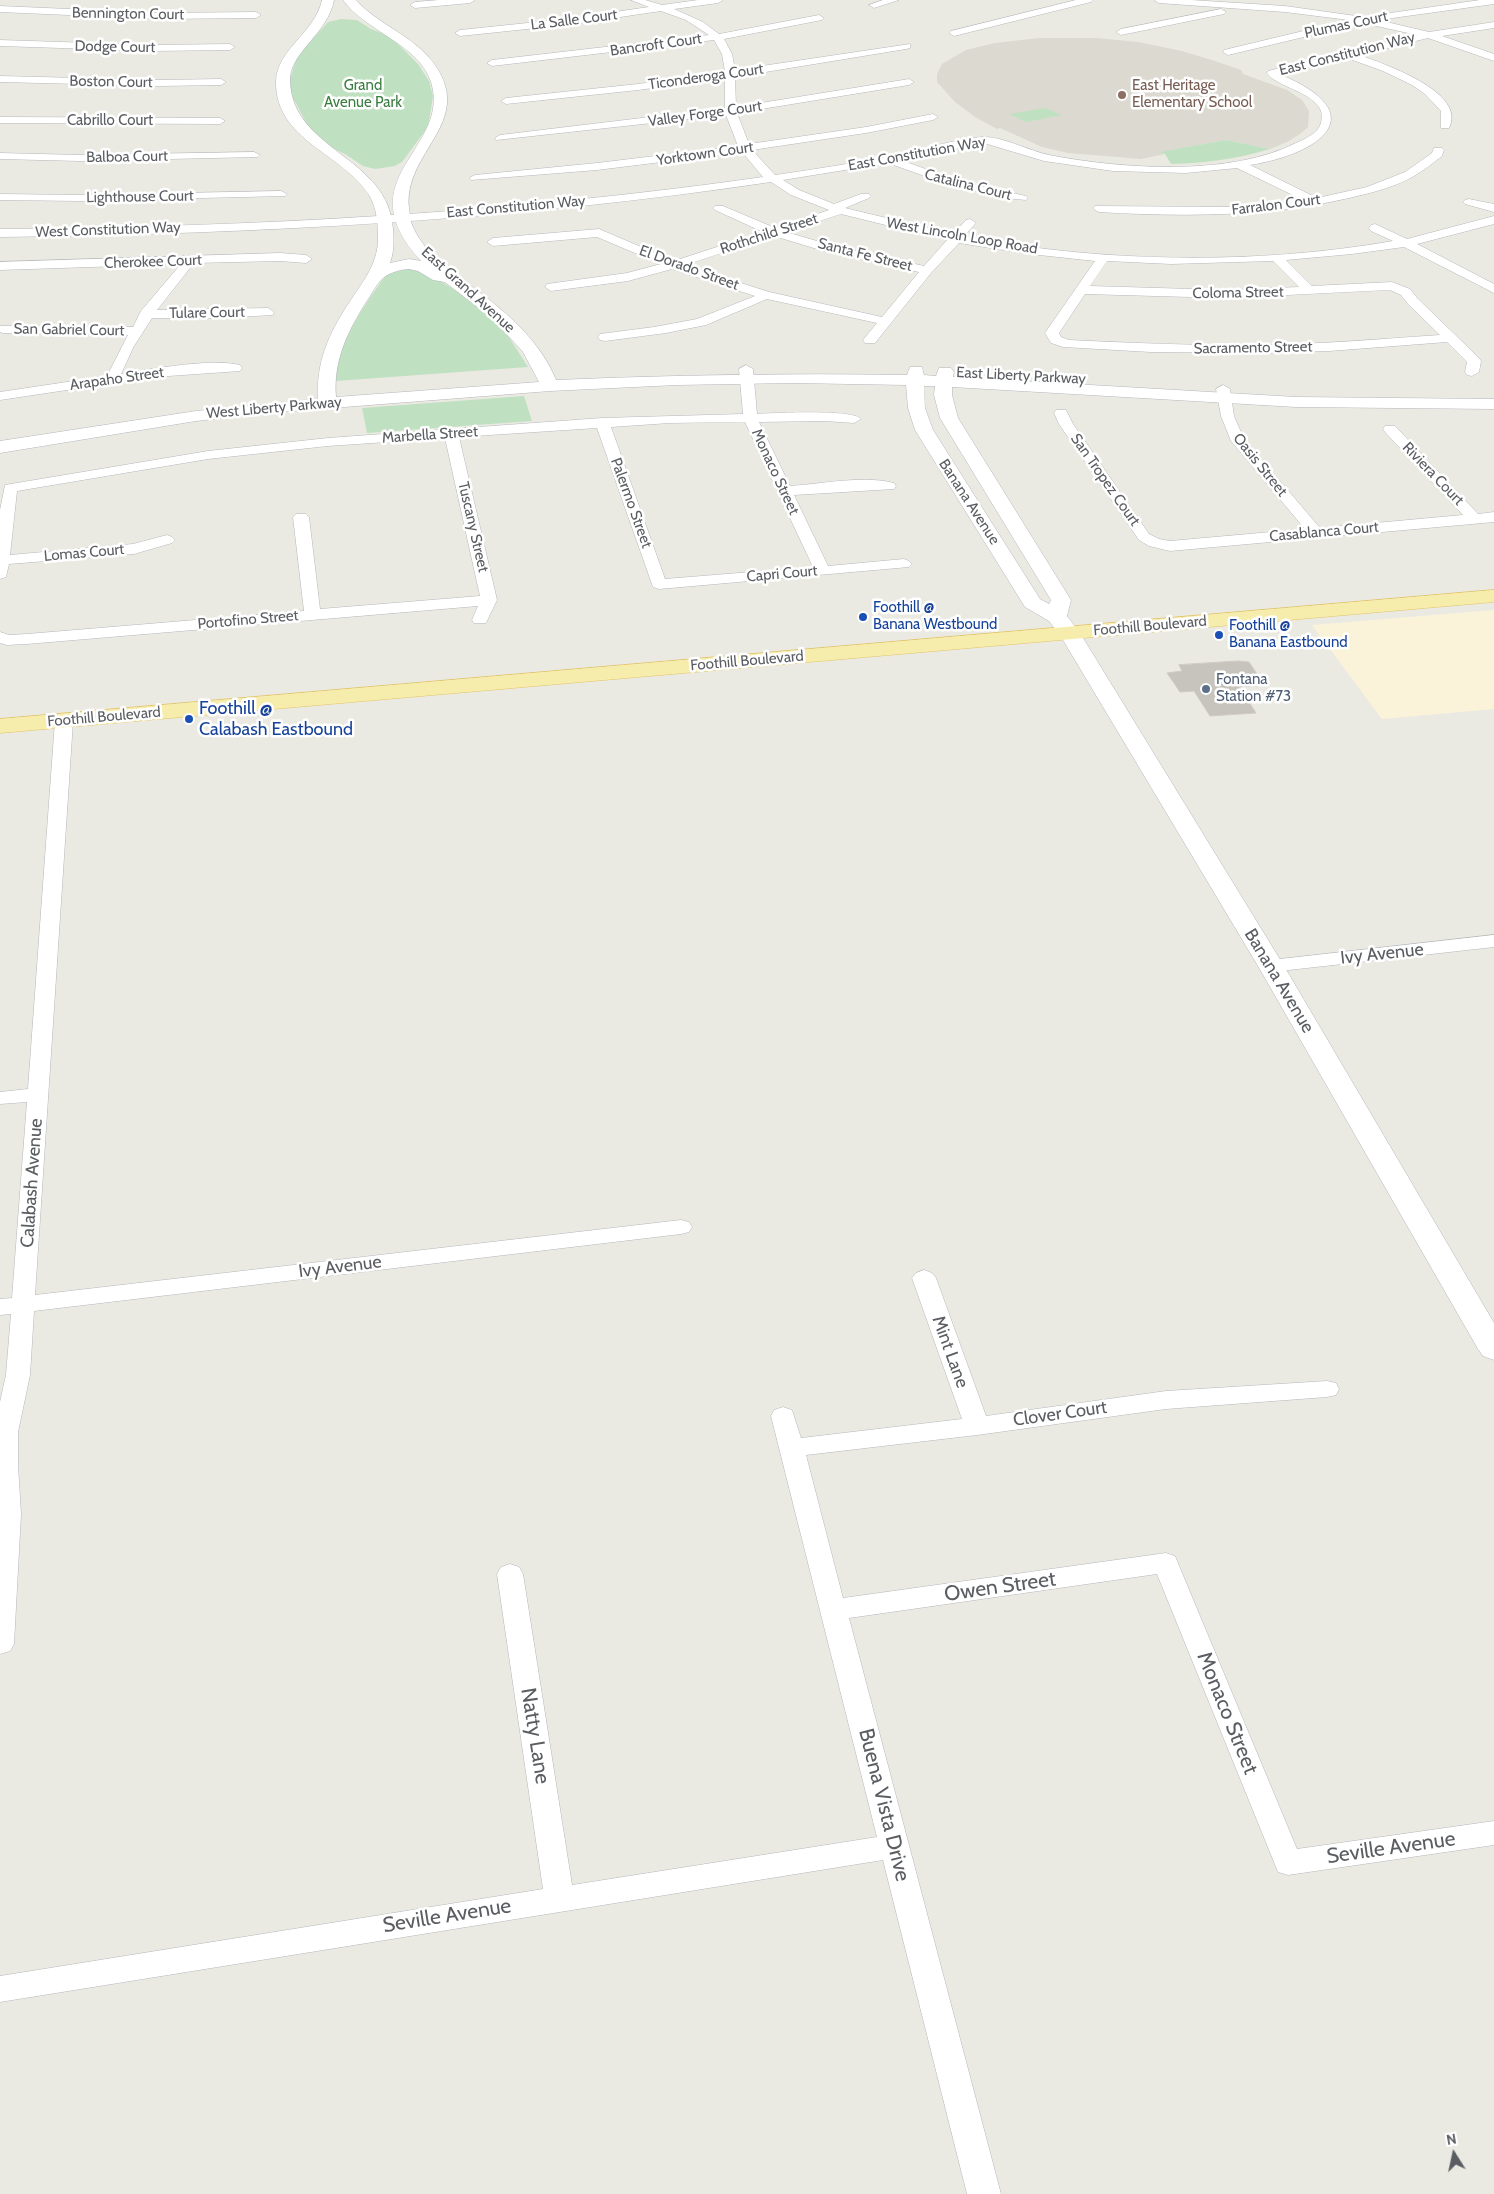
<!DOCTYPE html>
<html>
<head>
<meta charset="utf-8">
<style>
	body { margin:0 }
	#map { position:relative; width:1494px; height:2194px; overflow:hidden; background:#ebeae2; font-family:Cabin,sans-serif }
	canvas { display:block }
	.north { position:absolute; left:1429px; top:2129px; width:50px; height:50px; -webkit-text-stroke:4px #fff; paint-order:stroke; rotate:350deg; font-size:14px; font-weight:700; line-height:20px; text-align:center; color:#5a5d61 }
	.north::after { content:''; display:block; margin:auto; width:18px; height:22px; background:#5a5d61; clip-path:polygon(50% 0,100% 100%,50% 72%,0 100%) }
</style>
</head>
<body>
<div id="map">
<canvas width="1494" height="2194"></canvas>
<div class="north">N</div>
</div>
<script>
const context = document.querySelector('canvas').getContext('2d');
context.lineJoin = 'round';
function paint(path, color) {
  context.fillStyle = color;
  context.fill(path, 'evenodd');
}
function strokePath(path, color, width, dash) {
  context.strokeStyle = color;
  context.lineWidth = width;
  context.lineCap = dash ? 'butt' : 'round';
  context.setLineDash(dash || []);
  context.stroke(path);
}
function label(font, color, halo, rows, align = 'center') {
  context.font = font + ' Cabin,sans-serif';
  context.lineWidth = 5;
  context.setLineDash([]);
  context.textBaseline = 'middle';
  context.strokeStyle = halo;
  context.fillStyle = color;
  for (const [text, x, y, turn = 0] of rows) {
    context.save();
    context.translate(x, y);
    context.rotate((+turn || 0) * Math.PI / 180);
    context.textAlign = isNaN(turn) ? turn : align;
    if (halo) context.strokeText(text, 0, 0);
    context.fillText(text, 0, 0);
    context.restore();
  }
}
const commercial = new Path2D(`
	M1494,610V709L1382,719L1312,625Z`);
const education = new Path2D(`
	M1039,38H1097L1138,42L1182,51L1215,61L1241,70L1243,74L1287,90L1302,100L1309,111L1308,127L1300,134L1287,142L1270,149L1226,140L1161,152L1165,154L1141,159L1068,153L1042,147L1000,128L997,129L975,117L955,102L937,82V74L942,64L966,50L995,43Z`);
const green = new Path2D(`
	M341,19L357,20L371,29L390,36L418,64L429,81L433,96L428,127L402,162L395,166L375,169L363,166L345,154L332,148L309,128L291,94L290,80L297,56L328,22Z
	M1045,108L1062,115L1026,122L1009,114Z
	M1226,140L1270,149C1237,159 1205,163 1171,164L1165,154L1159,152Z
	M411,268C442,278 482,306 504,331C513,342 520,355 528,367L336,381C338,339 364,307 387,273Z
	M524,396L532,421L367,433L362,408Z`);
const building = new Path2D(`
	M1238,661L1249,662L1261,680L1256,681L1259,686L1239,687L1256,713L1210,716L1194,691L1180,692L1167,673L1182,671L1179,665Z`);
const street = new Path2D(`
	M439,0H475L470,3L415,8L410,5L415,2Z
	M631,0H645L662,5L698,0H723L718,3L674,9L703,22L719,34L819,15L824,18L822,20L724,39L732,54L735,70L910,44V48L906,49L735,77L736,107L909,79L914,82L909,85L737,113L749,144L866,127L933,114L938,117L933,120L866,133L752,150L775,175C818,169 860,162 902,154C928,148 956,139 983,137C1001,136 1030,151 1049,155C1122,169 1231,177 1298,142C1307,138 1318,133 1321,123C1330,94 1277,89 1267,73L1268,71L1417,35L1363,23L1228,55L1223,52L1224,50L1349,20L1285,12L1159,3L1154,0H1191L1285,6L1363,17L1480,0H1494V4L1378,20L1429,32L1494,22V28L1442,36L1494,54V61L1428,38L1359,55C1382,63 1468,92 1449,128H1441V111L1425,94L1412,85L1383,71L1347,58L1279,74C1376,114 1320,154 1250,165L1317,198L1367,187L1405,172L1432,153L1434,148H1442L1444,150L1442,156C1433,163 1424,170 1414,176C1395,187 1371,193 1349,198C1267,217 1182,217 1099,212L1095,210L1093,208L1095,206L1227,207L1303,200L1237,168L1186,173L1113,171L1044,161L984,143L901,160L958,181L1026,196L1028,198L1026,200L1005,198L950,185L888,163L783,180L799,190L834,204L861,194H869L871,196L869,198L845,208L953,234L966,220L970,219L976,223L964,236C1100,263 1256,265 1393,241L1371,231L1369,228L1371,225L1375,224L1407,239L1494,216V224L1417,244L1494,284V293L1404,247L1352,254L1286,260L1312,286L1392,282L1410,289L1417,298L1479,358L1481,361L1479,372L1472,376L1467,375L1465,372L1467,362L1447,342L1329,351L1263,353L1151,352L1063,347L1051,343L1045,333L1095,261L1030,254L959,243L931,273L875,343H865L863,340L877,323L767,299L706,325L666,333L605,341L600,340L598,337L600,334L654,327L697,319L755,296L672,269L628,281L551,291L545,287L547,284L627,273L661,264L597,237L493,246L487,242L493,238L599,229L674,261L763,232L715,210L713,208L715,206H723L775,228L829,210L791,195L771,182C516,220 258,234 0,237V229C255,227 510,213 763,177L742,152L597,170L471,180L469,178L475,175L597,163L738,146L726,115L496,140L495,138L500,135L725,108V78L638,90L506,104L501,101L506,98L638,84L725,72L722,54L714,40L492,66L487,63L492,60L709,35L686,20L661,11L566,25L460,36L455,33L460,30L566,19L649,7ZM841,214L947,240L924,266L834,246L786,232ZM774,236L827,252L919,272L882,317L769,292L685,265ZM1107,261L1171,264L1273,261L1299,287L1226,290L1090,286ZM1390,290L1401,295L1408,304L1440,335C1381,339 1323,344 1264,345C1199,346 1134,343 1069,340L1061,337L1059,333L1085,294L1226,298Z
	M883,0H899L874,8L869,5Z
	M1076,0H1093L1091,2L954,36L949,33L951,31Z
	M0,6L159,13L256,12L261,15L256,18L159,19L0,12Z
	M1221,9L1226,12L1224,14L1121,35L1116,32L1121,29Z
	M0,40L152,45L230,44L235,47L230,50L152,51L0,46Z
	M0,76L160,80L221,79L226,82L221,85L160,86L0,82Z
	M0,117L220,118L225,121L220,124L0,123Z
	M254,152L260,155L258,157L80,161L0,159V153L80,155Z
	M281,191L287,194L285,196L80,201L0,200V194L80,195Z
	M1469,199L1494,204V212L1465,204L1463,202L1465,200Z
	M280,253L306,255L312,259L306,263L280,261L194,263L157,310L268,308L274,312L273,315L219,318H152L134,346L121,374C151,369 212,358 240,365L242,368L240,371L154,377L0,400V392L107,376L128,335L3,333L0,332V326L133,327L141,311L181,264L0,270V262Z
	M746,365L753,369L757,414C773,413 853,409 861,419L854,423L825,421L759,422L790,486C821,484 864,475 894,483L896,486L894,489L794,495L828,566L904,559L909,561L912,564L909,567L659,589L653,587L597,428L459,437L497,600L486,623H474L472,620L478,606L27,644L7,645L0,643V632L9,635L27,634L304,611L293,517L296,514H306L309,517L320,609L480,596L445,438L328,446L208,459L17,491L10,555L133,544L167,535L172,537L175,540L172,543L134,554L9,564L6,577L0,579V510L5,485L208,451L328,438L602,418L743,414L739,369ZM745,422L813,567L665,579L611,427L670,423Z
	M1223,385L1230,389L1234,416L1244,439L1320,528L1463,515L1385,432L1383,429L1385,426H1395L1478,514L1494,512V522L1170,551L1149,546L1139,540L1059,424L1054,413L1056,410H1066L1073,424L1149,534L1159,539L1170,541L1305,529L1231,441L1221,416L1216,389Z
	M64,716L70,717L73,721L35,1295L681,1220L689,1222L692,1227L689,1232L681,1234L34,1311L30,1375L18,1432V1465L21,1514L14,1644L10,1651L0,1654V1402L6,1375L11,1314L0,1315V1299L12,1298L27,1102L0,1104V1092L28,1089L55,721L58,717Z
	M1494,935V947L1271,972L1264,970L1261,966L1264,962L1271,960Z
	M924,1270L932,1273L936,1278L986,1416L1166,1391L1327,1381L1336,1383L1339,1389L1336,1395L1327,1397L1166,1409L977,1435L806,1455L843,1598L1166,1553L1175,1556L1297,1849L1494,1821V1845L1288,1875L1278,1872L1157,1574L849,1618L1001,2194H967L883,1860L0,2002V1976L543,1889L497,1574L501,1567L510,1564L519,1567L523,1574L572,1885L877,1837L771,1416L774,1410L783,1407L792,1410L801,1438L962,1419L912,1278L916,1273Z`);
const secondary = new Path2D(`
	M322,0H334C328,34 288,53 290,82C293,151 389,157 393,229C394,241 394,252 390,263L409,259L421,261C344,177 452,150 431,82C420,45 365,31 343,0H356C378,25 415,36 435,65C475,123 403,152 409,208C410,215 410,221 413,227C427,258 457,275 483,295C513,318 542,345 556,380C673,375 790,373 907,375L910,367H922L924,375L936,376L939,368H951L954,372L953,377L1296,397L1494,399V409L1296,407L952,387V395L958,418L1071,600L1067,616L1080,633L1284,966L1494,1323V1360L1483,1356L1478,1349L1258,966L1060,635L1049,621L1025,607L915,430L908,408L906,385L794,383L677,385L550,391L267,413L196,421L0,453V441L196,411L318,399C316,362 329,333 349,303C362,283 378,264 378,239C378,224 377,208 369,195C343,153 275,141 276,81C277,49 315,33 322,0ZM409,269L418,271L433,280L445,282L493,319L523,352L539,382L336,397C333,360 348,330 368,299C372,293 376,285 381,280C387,273 401,269 409,269ZM924,386H935L934,395L940,418L1051,600L1049,604L1040,599L933,430L925,408Z`);
const primary = new Path2D(`
	M1494,590V602L0,733V719Z`);
const markers = [
	[1122,95,5,"#8d6e63"],
	[863,617,5,"#1a4fb4"],
	[1219,635,5,"#1a4fb4"],
	[1206,689,5,"#5c6f8a"],
	[189,719,5,"#1a4fb4"]
];
const farStreetnames = [
	["Bennington Court",128,14,1],
	["La Salle Court",574,20,-7],
	["Plumas Court",1346,25,-12],
	["Bancroft Court",656,45,-8],
	["Dodge Court",115,47,1],
	["East Constitution Way",1347,54,-14],
	["Ticonderoga Court",706,77,-8],
	["Boston Court",111,82,1],
	["Valley Forge Court",705,114,-8],
	["Cabrillo Court",110,121],
	["Yorktown Court",705,154,-8],
	["East Constitution Way",917,154,-10],
	["Balboa Court",127,157,-1],
	["Catalina Court",968,185,14],
	["Lighthouse Court",140,197,-1],
	["Farralon Court",1276,205,-7],
	["East Constitution Way",516,207,-5],
	["West Constitution Way",108,230,-2],
	["Rothchild Street",769,234,-18],
	["West Lincoln Loop Road",962,236,10],
	["Santa Fe Street",865,255,14],
	["Cherokee Court",153,262,-2],
	["El Dorado Street",689,268,20],
	["East Grand Avenue",468,290,42],
	["Coloma Street",1238,293,-1],
	["Tulare Court",207,313,-1],
	["San Gabriel Court",69,330,1],
	["Sacramento Street",1253,348,-1],
	["East Liberty Parkway",1021,376,3],
	["Arapaho Street",117,379,-8],
	["West Liberty Parkway",274,408,-5],
	["Marbella Street",430,435,-4],
	["Oasis Street",1260,465,51],
	["Monaco Street",775,472,65],
	["Riviera Court",1433,474,46],
	["San Tropez Court",1105,480,55],
	["Banana Avenue",969,502,57],
	["Palermo Street",631,503,70],
	["Tuscany Street",473,527,77],
	["Casablanca Court",1324,532,-5],
	["Lomas Court",84,553,-5],
	["Capri Court",782,574,-5],
	["Portofino Street",248,620,-5],
	["Foothill Boulevard",1150,626,-5],
	["Foothill Boulevard",747,661,-5],
	["Foothill Boulevard",104,717,-5]
];
const farParknames = [
	["Grand",363,86],
	["Avenue Park",363,103]
];
const farEducationnames = [
	["East Heritage",1132,86],
	["Elementary School",1132,103]
];
const farTransitnames = [
	["Foothill @",873,608],
	["Banana Westbound",873,625],
	["Foothill @",1229,626],
	["Banana Eastbound",1229,643]
];
const farServicenames = [
	["Fontana",1216,680],
	["Station #73",1216,697]
];
const transitNames = [
	["Foothill @",199,709],
	["Calabash Eastbound",199,730]
];
const streetNames = [
	["Ivy Avenue",1382,954,-6],
	["Banana Avenue",1279,981,59],
	["Calabash Avenue",32,1183,-86],
	["Ivy Avenue",340,1267,-7],
	["Mint Lane",950,1352,70],
	["Clover Court",1060,1414,-8]
];
const nearStreetnames = [
	["Owen Street",1000,1587,-8],
	["Monaco Street",1227,1713,68],
	["Natty Lane",535,1736,81],
	["Buena Vista Drive",884,1805,76],
	["Seville Avenue",1391,1848,-8],
	["Seville Avenue",447,1916,-9]
];
paint(commercial, '#faf3d9');
paint(education, '#dbd9d0');
paint(green, '#c0e1c1');
paint(building, '#c7c4be');
strokePath(building, '#cfcbc1', 1);
strokePath(street, '#b4b7bb', 1);
strokePath(secondary, '#b3b6bb', 1);
strokePath(primary, '#e2c364', 1);
paint(street, '#fff');
paint(secondary, '#fff');
paint(primary, '#f6edac');
for (const [x, y, r, color] of markers) {
  const dot = new Path2D();
  dot.arc(x, y, r, 0, 2 * Math.PI);
  context.fillStyle = color;
  context.fill(dot);
  strokePath(dot, '#fff', 2);
}
label('15px', '#5a5d61', '#fff', farStreetnames);
label('15px', '#3c7e41', '#fff', farParknames);
label('15px', '#785e54', '#fff', farEducationnames, 'left');
label('15px', '#164399', '#fff', farTransitnames, 'left');
label('15px', '#4e5e75', '#fff', farServicenames, 'left');
label('18px', '#164399', '#fff', transitNames, 'left');
label('18px', '#5a5d61', '#fff', streetNames);
label('21px', '#5a5d61', '#fff', nearStreetnames);
</script>
</body>
</html>
